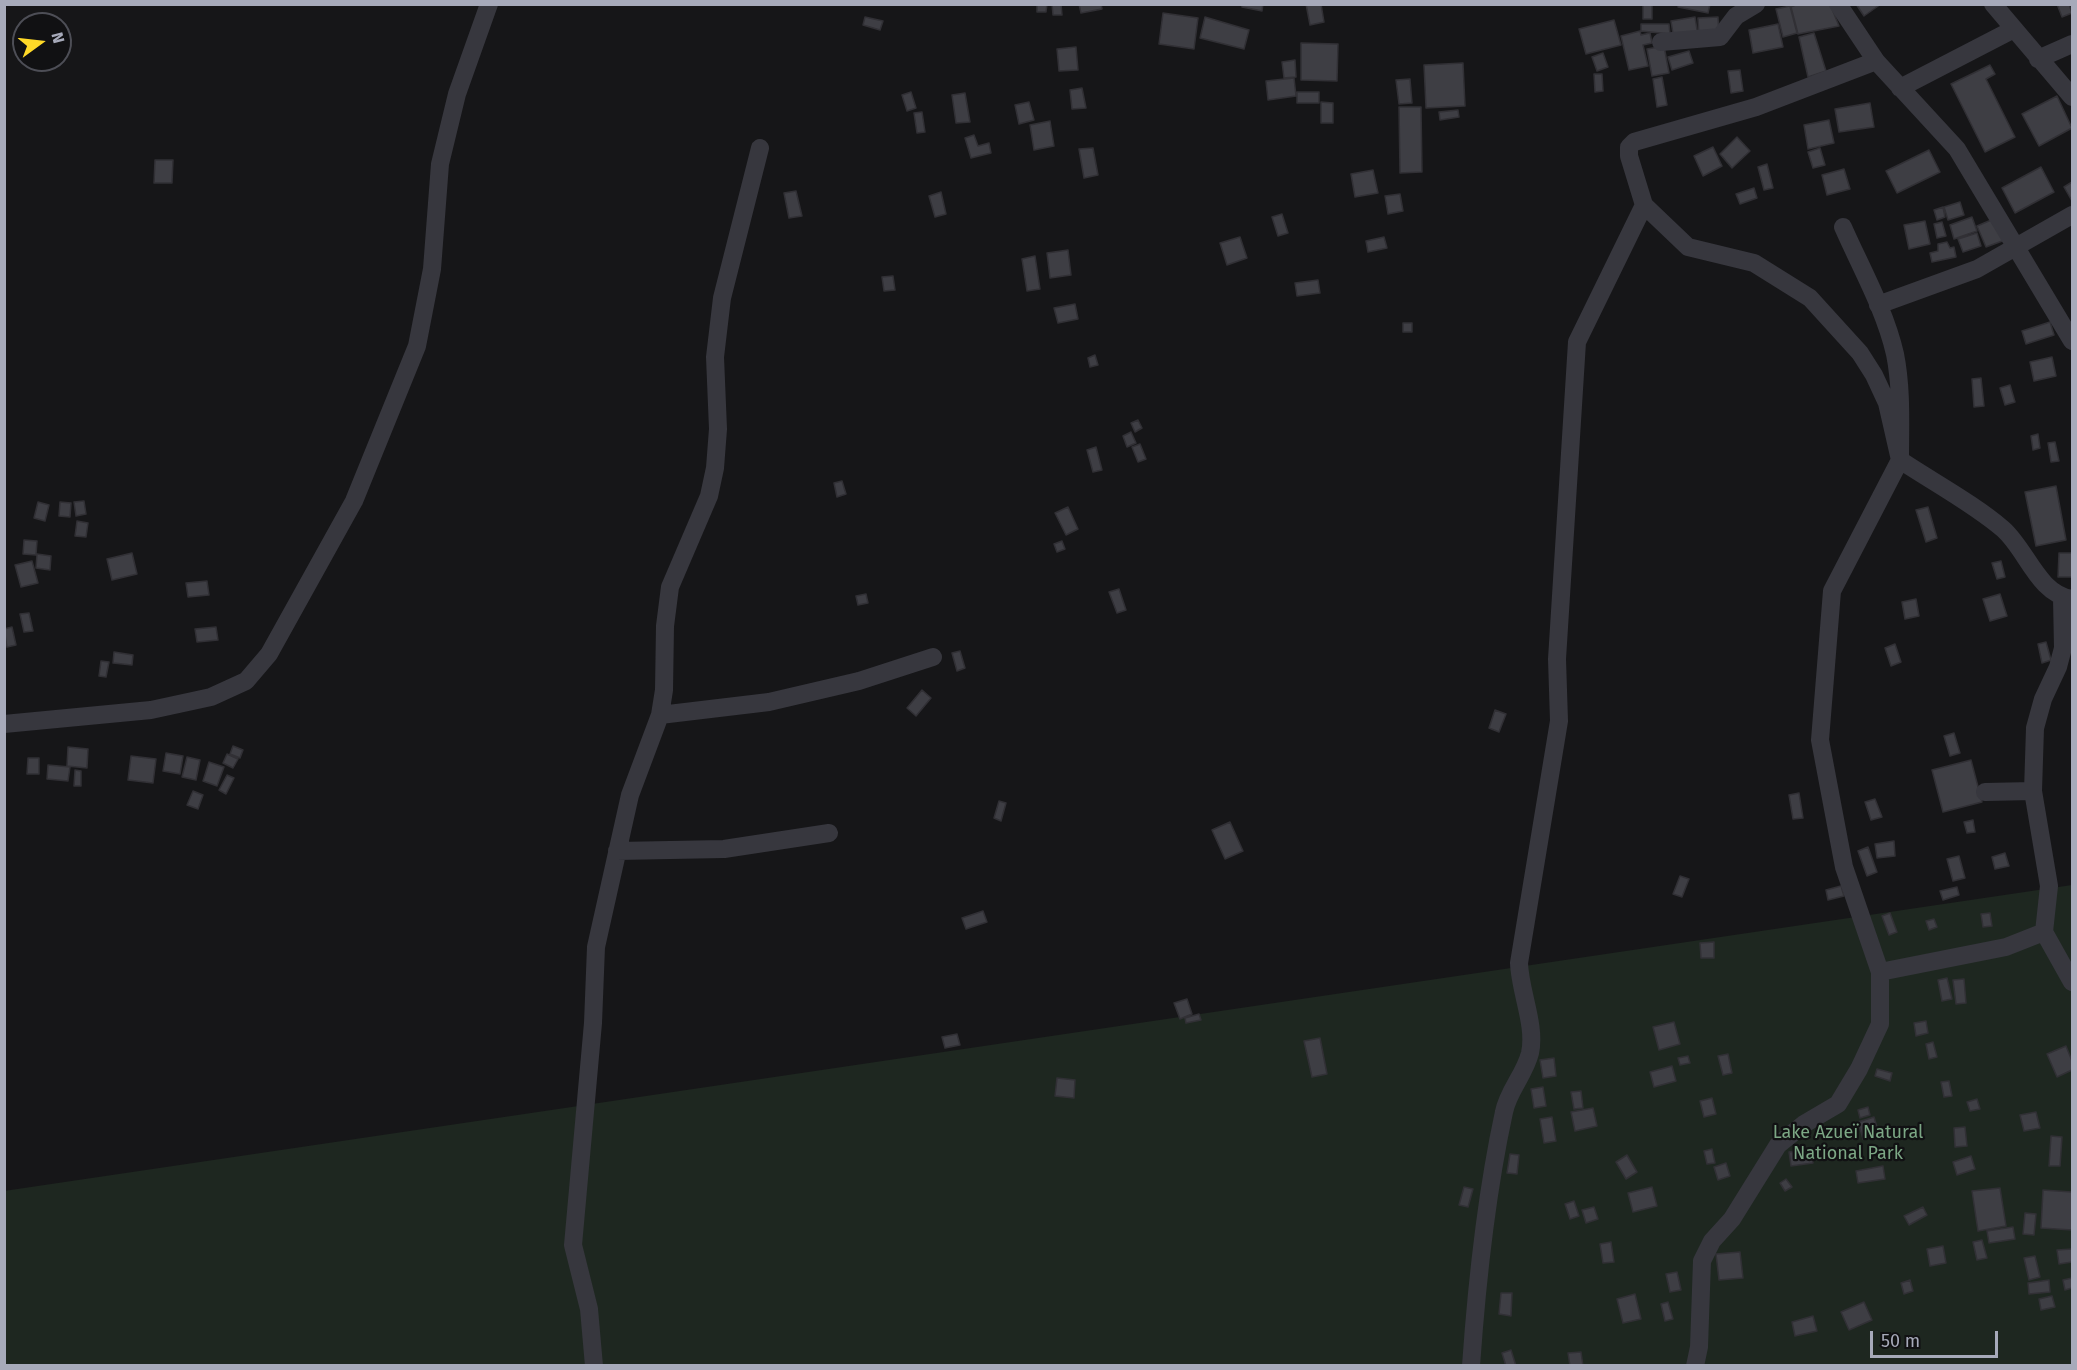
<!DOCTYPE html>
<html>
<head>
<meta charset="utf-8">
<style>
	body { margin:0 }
	#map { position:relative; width:2077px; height:1370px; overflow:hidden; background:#161618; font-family:"Fira Sans",sans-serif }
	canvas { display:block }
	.frame { position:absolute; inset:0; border:6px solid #a7aaba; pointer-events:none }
	.north { position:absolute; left:12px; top:12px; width:60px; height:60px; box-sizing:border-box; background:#111113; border:2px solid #4d4e56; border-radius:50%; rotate:75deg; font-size:16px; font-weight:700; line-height:24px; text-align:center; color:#a7aaba }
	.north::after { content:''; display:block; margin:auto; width:21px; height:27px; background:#ffd928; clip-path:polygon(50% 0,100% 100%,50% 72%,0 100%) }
	.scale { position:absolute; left:1870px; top:1331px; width:128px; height:27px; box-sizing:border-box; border:3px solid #a7aaba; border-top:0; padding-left:8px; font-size:18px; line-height:21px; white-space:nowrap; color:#a7aaba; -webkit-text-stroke:4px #111113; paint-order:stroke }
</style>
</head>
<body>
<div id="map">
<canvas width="2077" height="1370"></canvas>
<div class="frame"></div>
<div class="north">N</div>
<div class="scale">50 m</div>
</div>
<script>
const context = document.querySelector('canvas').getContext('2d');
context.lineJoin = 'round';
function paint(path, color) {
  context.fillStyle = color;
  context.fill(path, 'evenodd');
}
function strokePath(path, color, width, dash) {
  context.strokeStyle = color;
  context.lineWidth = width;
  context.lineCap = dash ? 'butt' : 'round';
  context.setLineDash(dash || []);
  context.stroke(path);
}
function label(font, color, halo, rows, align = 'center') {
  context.font = font + ' "Fira Sans",sans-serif';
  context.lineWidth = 4.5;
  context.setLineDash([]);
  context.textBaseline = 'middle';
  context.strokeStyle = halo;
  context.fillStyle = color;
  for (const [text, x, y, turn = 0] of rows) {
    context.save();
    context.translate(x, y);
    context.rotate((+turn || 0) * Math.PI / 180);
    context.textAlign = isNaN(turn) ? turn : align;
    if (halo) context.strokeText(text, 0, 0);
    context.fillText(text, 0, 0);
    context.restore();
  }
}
const green = new Path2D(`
	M2072,885V1365H5L4,1191Z`);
const building = new Path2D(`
	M1037,4H1047L1046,12H1037Z
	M1052,4H1061L1062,15H1053Z
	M1079,4H1101L1102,9L1081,13Z
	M1242,4H1263L1262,11L1242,7Z
	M1306,4H1321L1324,22L1310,25Z
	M1643,4H1652V19H1643Z
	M1679,4H1710L1708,13L1678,7Z
	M1798,4H1830L1839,26L1798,34L1791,7Z
	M1856,4H1881L1864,16Z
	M2057,4H2069L2072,13L2062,17Z
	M1790,6L1797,33L1783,37L1776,9Z
	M1163,13L1198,18L1194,49L1159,44Z
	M865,17L883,21L880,30L863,25Z
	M1205,17L1249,30L1244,49L1200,38Z
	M1695,17L1698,36L1674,40L1671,21Z
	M1718,17L1719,35L1699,36L1698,18Z
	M1614,20L1621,45L1586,54L1579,29Z
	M1641,24H1669L1670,34L1641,31Z
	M1778,24L1783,47L1753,53L1749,30Z
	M1640,31L1641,35L1650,33L1652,43L1643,45L1648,66L1629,70L1621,36Z
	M1814,33L1826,71L1808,77L1799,37Z
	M1301,43L1338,44L1337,81L1301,80Z
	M1664,46L1669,73L1652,76L1647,49Z
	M1076,47L1078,70L1059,71L1057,49Z
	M1689,51L1693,63L1672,70L1668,57Z
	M1603,53L1608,67L1597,71L1592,57Z
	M1295,60L1296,77L1284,78L1282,62Z
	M1463,63L1465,106L1426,108L1424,65Z
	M1990,65L1995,74L1986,79L2015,137L1985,152L1951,84Z
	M1740,70L1743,91L1731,93L1728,71Z
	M1594,74H1602L1603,91L1595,92Z
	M1662,77L1667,105L1657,107L1653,79Z
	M1294,78L1296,96L1268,100L1266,81Z
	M1410,79L1412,103L1399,104L1396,80Z
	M1082,88L1086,108L1072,109L1070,90Z
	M911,92L916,108L907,111L902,95Z
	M1297,92H1319V103H1297Z
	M965,93L970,122L956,123L952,95Z
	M2057,96L2072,128L2039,146L2022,114Z
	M1029,102L1034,120L1019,124L1015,105Z
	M1321,102L1333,103V123H1321Z
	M1870,103L1874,127L1839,132L1835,109Z
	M1399,107H1421L1422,172L1400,173Z
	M1458,110L1459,117L1440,120L1439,112Z
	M922,112L925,132L917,133L914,113Z
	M1829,120L1834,143L1808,149L1804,125Z
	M1050,121L1054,146L1034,150L1030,125Z
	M974,135L978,146L989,143L991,153L971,158L965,138Z
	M1737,137L1750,151L1732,168L1720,154Z
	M1713,147L1722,166L1703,176L1694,156Z
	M1093,148L1098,175L1084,178L1079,149Z
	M1820,148L1825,165L1813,168L1808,152Z
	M1929,150L1940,172L1897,193L1886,171Z
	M155,160H173L172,183H154Z
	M1767,164L1773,188L1764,190L1758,167Z
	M2041,167L2054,192L2015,213L2002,188Z
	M1844,169L1850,189L1827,195L1822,175Z
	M1373,170L1378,193L1355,197L1351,174Z
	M2072,182V201L2064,187Z
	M1754,188L1757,198L1740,204L1736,194Z
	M796,191L802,216L789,218L784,193Z
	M941,192L946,214L935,217L929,196Z
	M1400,194L1403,211L1388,214L1385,196Z
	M1960,202L1964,215L1948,220L1944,207Z
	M1943,207L1945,217L1937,220L1934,210Z
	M1282,214L1288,233L1278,236L1272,217Z
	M1972,217L1977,231L1954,239L1950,225Z
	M1996,218L2005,240L1986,247L1977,226Z
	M1925,221L1930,244L1909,249L1904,225Z
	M1942,222L1946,236L1937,238L1934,224Z
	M1977,233L1981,246L1963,252L1958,239Z
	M1240,237L1247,258L1227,265L1220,243Z
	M1384,237L1387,248L1368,252L1366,241Z
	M1947,242L1950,248L1954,247L1956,257L1932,262L1930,253L1938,251V244Z
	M1068,250L1071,275L1050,278L1047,253Z
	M1035,256L1040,289L1027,291L1022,259Z
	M893,276L895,290L884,291L882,277Z
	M1318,280L1320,293L1297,296L1295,283Z
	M1075,304L1078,319L1058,323L1054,308Z
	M2050,322L2054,335L2026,344L2022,331Z
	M1403,323H1412V332H1403Z
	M1095,355L1098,365L1090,367L1088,358Z
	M2052,357L2056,376L2034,381L2030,362Z
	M1981,378L1984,406L1974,407L1972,379Z
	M2010,385L2015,402L2005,405L2000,388Z
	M1138,420L1142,428L1135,432L1131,423Z
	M1131,432L1136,443L1127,447L1123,436Z
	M2038,434L2040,448L2033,450L2031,436Z
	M2055,442L2059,461L2051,462L2048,443Z
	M1140,444L1146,459L1138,462L1132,447Z
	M1096,447L1102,470L1093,472L1087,450Z
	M842,481L846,494L837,497L834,483Z
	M2056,486L2066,540L2036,546L2025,492Z
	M84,501L86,514L76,516L74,502Z
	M38,502L49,505L45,521L34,518Z
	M60,502L71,503L70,517L59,516Z
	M1068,507L1078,529L1066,535L1055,513Z
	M1928,507L1937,538L1926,542L1916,510Z
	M77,521L88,523L86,537L75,536Z
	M24,540L37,541L36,555L23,554Z
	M1062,541L1065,549L1057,552L1054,544Z
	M132,553L137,574L112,580L107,559Z
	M2059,553H2072V577H2058Z
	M37,554L51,556L50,570L36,568Z
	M32,561L38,583L21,587L15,565Z
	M2001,561L2005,577L1997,579L1992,563Z
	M207,581L209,595L188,597L186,583Z
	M1119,589L1126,610L1117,613L1109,592Z
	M866,594L868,603L858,605L856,596Z
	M2000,594L2007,616L1990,621L1983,599Z
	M1916,599L1919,616L1905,619L1902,602Z
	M29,613L33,631L24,632L20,614Z
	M12,627L16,645L7,647L4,629Z
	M216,627L218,640L197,642L195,629Z
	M2046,642L2051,660L2042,663L2038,644Z
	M1895,644L1901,662L1891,666L1885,648Z
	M960,651L965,668L957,671L952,653Z
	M114,652L133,655L132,665L113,663Z
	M101,661L109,662L106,677L99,676Z
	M922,690L931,698L916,716L907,708Z
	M1495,710L1506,714L1499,732L1489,728Z
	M1954,733L1960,753L1950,756L1944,736Z
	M233,746L243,750L240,758L230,754Z
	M68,747L88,749L87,768L67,766Z
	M166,753L183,756L180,774L163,771Z
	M227,754L238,759L233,768L223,763Z
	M131,756L156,759L153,783L128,780Z
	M187,757L200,760L196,780L182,777Z
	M28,758H39V774H27Z
	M1971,760L1982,802L1943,812L1932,770Z
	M209,762L224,767L217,786L203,781Z
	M48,765L70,767L68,781L47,779Z
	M75,770L81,771V786H74Z
	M227,775L234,778L226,794L219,790Z
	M193,791L203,795L198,809L187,805Z
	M1799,793L1803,818L1793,819L1789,795Z
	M1875,799L1882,817L1871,820L1865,802Z
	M999,801L1006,803L1001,821L994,818Z
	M1973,820L1975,832L1967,833L1964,822Z
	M1230,822L1243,851L1225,859L1212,830Z
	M1894,841L1895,856L1877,858L1875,844Z
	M1868,847L1877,872L1867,876L1858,851Z
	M2005,853L2009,866L1995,869L1992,857Z
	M1959,856L1965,878L1953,881L1947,859Z
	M1680,876L1689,879L1682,897L1673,894Z
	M1841,886L1844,896L1828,900L1826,890Z
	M1957,887L1959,895L1943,900L1940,891Z
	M983,911L987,922L966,929L962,918Z
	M1890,913L1897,932L1889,935L1882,916Z
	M1990,913L1992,926L1983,927L1981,914Z
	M1934,919L1937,927L1929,930L1926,921Z
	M1714,942V958H1701L1700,943Z
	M1947,978L1952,999L1942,1001L1938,980Z
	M1964,979L1966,1003L1956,1004L1953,980Z
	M1187,999L1192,1014L1180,1019L1174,1003Z
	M1199,1014L1201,1020L1186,1023L1185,1018Z
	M1926,1021L1928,1033L1916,1036L1914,1023Z
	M1674,1022L1680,1044L1659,1050L1653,1027Z
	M957,1034L960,1045L945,1048L942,1037Z
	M1320,1038L1327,1074L1312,1077L1304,1041Z
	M1933,1042L1937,1057L1929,1059L1926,1044Z
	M2066,1046L2072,1061V1070L2057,1077L2047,1054Z
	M1728,1054L1732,1073L1723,1075L1718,1056Z
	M1688,1056L1690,1063L1680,1065L1678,1058Z
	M1554,1058L1556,1076L1543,1078L1540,1060Z
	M1672,1066L1676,1081L1654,1087L1650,1072Z
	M1877,1069L1892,1073L1890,1081L1875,1076Z
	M1057,1078L1075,1080L1074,1098L1055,1096Z
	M1949,1081L1952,1096L1944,1097L1941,1082Z
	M1543,1087L1546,1106L1534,1108L1531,1089Z
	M1581,1091L1583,1108L1574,1109L1571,1092Z
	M1712,1098L1716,1114L1704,1117L1700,1101Z
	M1977,1099L1980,1109L1970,1111L1967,1102Z
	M1868,1107L1870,1115L1860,1118L1858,1110Z
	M1593,1108L1597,1126L1575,1131L1571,1112Z
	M2036,1112L2040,1128L2024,1131L2020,1115Z
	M1552,1117L1556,1141L1544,1143L1540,1119Z
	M1874,1117L1879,1134L1863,1139L1858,1122Z
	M1965,1127L1967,1146L1955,1147L1954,1128Z
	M2051,1136L2062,1137L2060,1166H2049Z
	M1712,1149L1715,1163L1707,1164L1704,1151Z
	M1810,1149L1813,1163L1791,1166L1789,1152Z
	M1510,1154L1519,1155L1517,1174L1507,1173Z
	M1627,1155L1637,1172L1626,1179L1616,1162Z
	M1971,1156L1975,1169L1957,1175L1953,1162Z
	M1726,1163L1730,1176L1718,1180L1714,1167Z
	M1883,1166L1885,1179L1858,1183L1856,1171Z
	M1786,1179L1792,1187L1785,1191L1780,1183Z
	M1464,1187L1473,1189L1468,1207L1459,1205Z
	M1652,1187L1657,1206L1633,1212L1628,1193Z
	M2000,1188L2006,1226L1978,1231L1972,1191Z
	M2043,1190L2072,1192V1230L2041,1228Z
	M1574,1201L1579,1216L1570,1219L1565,1204Z
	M1594,1207L1598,1219L1586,1223L1582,1210Z
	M1923,1207L1927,1215L1909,1225L1904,1216Z
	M2025,1213L2036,1214L2034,1235L2023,1234Z
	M2013,1227L2015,1239L1989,1243L1987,1231Z
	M1982,1240L1987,1258L1977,1260L1973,1242Z
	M1611,1242L1614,1262L1603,1263L1600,1244Z
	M1943,1246L1946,1263L1930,1266L1927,1249Z
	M2072,1249V1262L2059,1264L2057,1250Z
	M1740,1252L1743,1278L1719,1280L1716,1254Z
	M2035,1256L2040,1277L2029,1280L2024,1258Z
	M1677,1272L1681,1290L1670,1292L1666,1274Z
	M2072,1278V1288L2065,1290L2063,1280Z
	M1910,1280L1913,1291L1904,1294L1901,1283Z
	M2049,1280L2050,1292L2029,1294L2028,1283Z
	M1501,1293H1512L1511,1316L1499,1314Z
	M1635,1294L1641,1319L1623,1323L1617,1299Z
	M2052,1296L2055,1307L2041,1310L2039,1299Z
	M1668,1302L1673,1319L1665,1321L1661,1304Z
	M1864,1302L1872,1320L1849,1330L1841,1312Z
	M1813,1316L1817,1331L1795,1336L1792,1322Z
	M1511,1350L1516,1366H1506L1502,1353Z
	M1581,1352L1583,1366H1570L1568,1353Z`);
const street = new Path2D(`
	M1838,4L1876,61L1957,149L2072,341
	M1993,4L2072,97
	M1661,42L1720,37L1736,16L1756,4
	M2038,59L2072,44
	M1900,88L2014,29
	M1843,227C1861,268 1885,310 1895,354C1902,389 1900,425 1900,460C1933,482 1974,504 2003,529C2027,550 2038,594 2072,599
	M1878,305L1977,269L2072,215
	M2062,598L2063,648L2058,667L2043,699L2035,728L2033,791L2049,886L2044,932L2072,982
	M660,715L769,702L859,681L933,657
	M4,724L151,710L211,697L246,681L269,654L354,501L417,346L432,269L440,164L457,94L489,4
	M1985,792L2033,791
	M617,851L724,849L829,833
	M1880,972L2006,947L2044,932
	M594,1366L589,1309L573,1245L593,1023L596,947L630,795L660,715L664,690L665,626L670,587L709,496L715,468L718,429L715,357L722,298L760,148
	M1471,1366C1477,1280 1486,1195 1504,1112C1508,1091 1525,1074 1530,1053C1536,1025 1520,992 1519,963L1559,721L1557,659L1577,342L1644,205
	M1695,1366L1699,1347L1702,1261L1712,1241L1732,1219L1778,1145L1804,1124L1838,1104L1859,1069L1880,1024V972L1844,867L1820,740L1832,591L1900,460L1887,403L1874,375L1860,353L1810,298L1754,263L1688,247L1644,205L1629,156V147L1634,142L1756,107L1876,61`);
const parkNames = [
	["Lake Azueï Natural",1848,1133],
	["National Park",1848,1154]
];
paint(green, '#1e2720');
paint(building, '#3e3e44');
strokePath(building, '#313035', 1.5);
strokePath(street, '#37373e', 18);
label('18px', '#7ca785', '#111113', parkNames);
</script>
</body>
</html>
